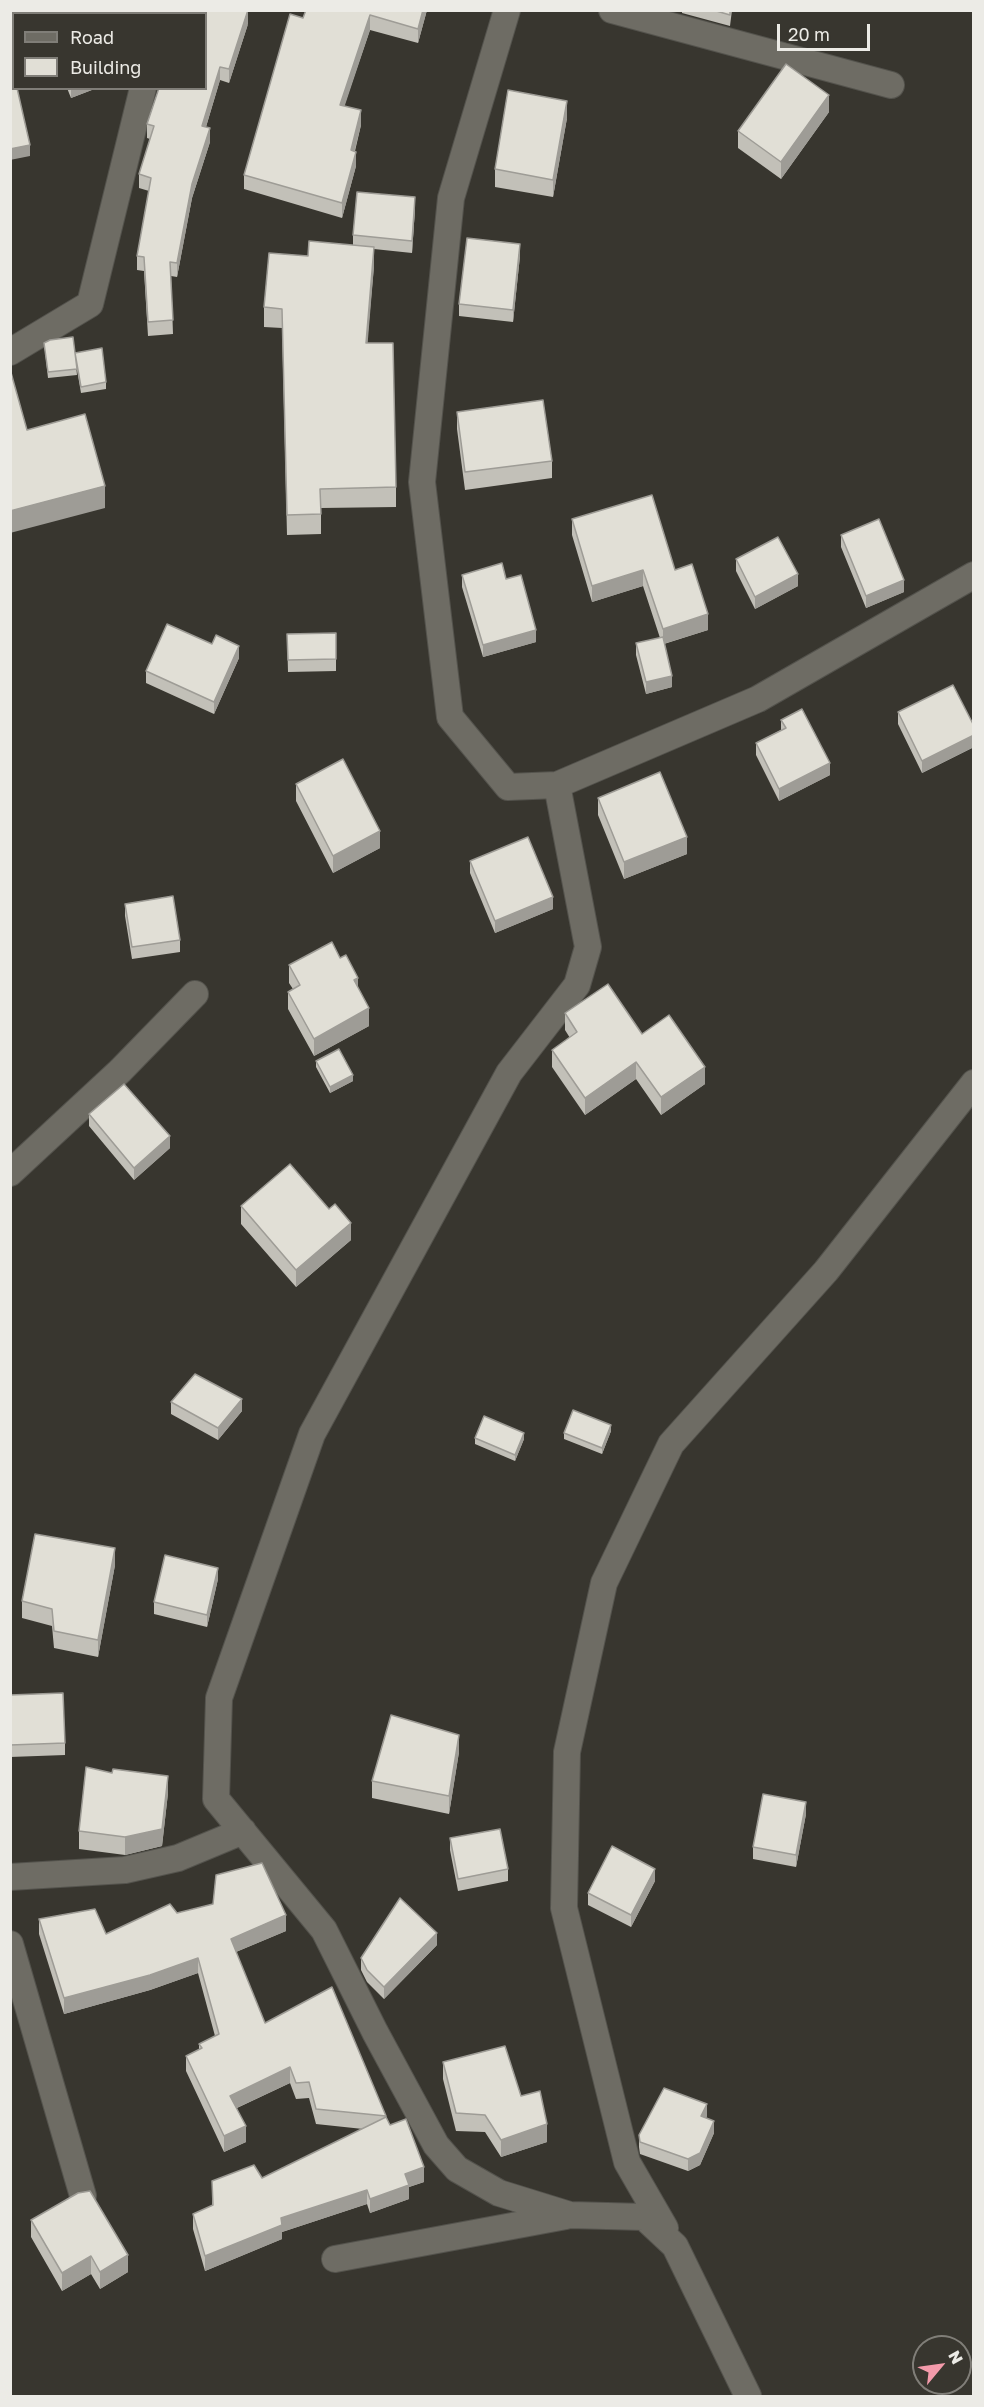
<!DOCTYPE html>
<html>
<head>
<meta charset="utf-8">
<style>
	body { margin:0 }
	#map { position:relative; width:984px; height:2407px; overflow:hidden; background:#38362f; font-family:"Golos Text",sans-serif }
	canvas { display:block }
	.frame { position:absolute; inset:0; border:12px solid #ecebe6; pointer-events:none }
	.legend { position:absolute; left:12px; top:12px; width:195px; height:78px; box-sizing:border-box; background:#38362f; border:2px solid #807e78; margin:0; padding:8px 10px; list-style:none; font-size:18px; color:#ecebe6 }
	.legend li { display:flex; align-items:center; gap:12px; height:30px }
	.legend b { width:30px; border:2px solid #807e78 }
	.north { position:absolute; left:912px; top:2335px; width:60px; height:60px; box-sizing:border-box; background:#38362f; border:2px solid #807e78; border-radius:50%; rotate:61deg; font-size:16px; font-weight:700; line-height:24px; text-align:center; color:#ecebe6 }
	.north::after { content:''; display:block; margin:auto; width:21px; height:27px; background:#f39aaa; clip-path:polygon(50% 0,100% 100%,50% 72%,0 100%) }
	.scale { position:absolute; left:777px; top:24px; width:93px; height:27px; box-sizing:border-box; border:3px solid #ecebe6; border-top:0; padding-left:8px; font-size:18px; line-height:21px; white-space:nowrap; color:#ecebe6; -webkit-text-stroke:4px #38362f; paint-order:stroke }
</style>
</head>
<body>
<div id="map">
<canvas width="984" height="2407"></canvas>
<div class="frame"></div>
<ul class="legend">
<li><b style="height:8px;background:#6e6c64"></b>Road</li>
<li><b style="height:16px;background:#e1dfd6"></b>Building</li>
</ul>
<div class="north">N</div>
<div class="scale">20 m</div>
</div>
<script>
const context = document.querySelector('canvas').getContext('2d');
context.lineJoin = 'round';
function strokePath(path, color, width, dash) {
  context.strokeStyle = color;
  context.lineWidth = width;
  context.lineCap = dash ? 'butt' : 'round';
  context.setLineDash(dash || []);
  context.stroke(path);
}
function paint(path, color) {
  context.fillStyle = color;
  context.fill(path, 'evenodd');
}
const minor = new Path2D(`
	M107,10V14
	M507,10L451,198L422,482L450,717L508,787L557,785L588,947L577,985L509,1073L312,1434L219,1698L216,1799L324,1930L375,2032L436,2145L457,2169L499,2193L570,2215L644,2217L675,2246L748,2396
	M612,10L891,85
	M162,14L163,10
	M10,352L90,304L143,88
	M557,785L758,699L974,575
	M10,1173L120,1071L195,994
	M10,1877L125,1870L178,1858L243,1831
	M10,1944L83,2196
	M665,2228L627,2162L564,1908L567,1752L604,1583L671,1444L826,1271L974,1083
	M335,2259L566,2216`);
const wall = new Path2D(`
	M427,10L418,43L370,30L344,106L361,125L355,151L356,166L342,218L244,189V175L303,18Z
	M682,10H732L730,26L682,13Z
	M248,24L229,83L220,80L206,127L210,142L192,198L177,277L171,276L173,334L148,336L144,271L137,270V256L149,191L139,188V174L150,139L147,138V124L206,88Z
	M67,88H97L71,98Z
	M829,112L781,179L738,148V131Z
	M567,118L553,197L495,187V169Z
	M415,209L412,253L374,249V266L367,343L396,487V507L321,508V534L287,535L282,328L264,327V307L308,256L353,245V235Z
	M520,256L513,322L459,316V304Z
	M44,343L75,356L106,382V389L81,393L76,364L77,375L48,378Z
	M457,412L552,461V478L465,490L457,429Z
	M572,519L675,570L708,630L664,644L672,687L646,694L636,655V643L660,638L643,586L592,602L572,535Z
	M841,535L904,592L866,608L841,547Z
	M736,559L798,586L755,609L736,571Z
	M462,575L506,579L536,642L483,657L462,587Z
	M336,633V671L288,672L287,634Z
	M239,658L214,714L146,683V671Z
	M898,712L974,726V747L922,773L898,724Z
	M781,720L830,775L779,801L756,755V743L781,730Z
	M296,784L380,848L333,873L296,801Z
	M598,798L687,854L624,879L598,815Z
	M470,861L553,909L495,933L470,873Z
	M125,904L180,940V952L132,959L125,916Z
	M289,965L358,989L369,1026L314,1056L288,1009V992L293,989L289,983Z
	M565,1013L642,1034L705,1084L661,1115L636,1079L585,1115L552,1067V1050L570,1038L565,1030Z
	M316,1061L353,1081L330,1093L316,1067Z
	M89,1114L170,1148L134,1180L89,1126Z
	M241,1206L351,1240L296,1287L241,1224Z
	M171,1402L242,1411L218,1440L171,1414Z
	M611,1431L602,1454L564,1439V1433Z
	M475,1438L524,1439L515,1461L475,1444Z
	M115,1565L98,1657L54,1648L52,1626L22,1618V1601Z
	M218,1579L207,1627L154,1614V1602Z
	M10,1695L65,1743V1755L10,1757Z
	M459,1752L449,1814L372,1798V1781Z
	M168,1793L162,1846L125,1855L79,1849V1831Z
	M806,1814L796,1867L753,1859V1847Z
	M450,1838L508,1869V1881L458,1891L450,1850Z
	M655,1881L631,1927L588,1905V1893Z
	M177,1913L286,1931L236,1952L265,2023L386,2116L390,2125L424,2182L409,2187V2199L370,2213L367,2204L282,2232V2239L205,2271L193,2229V2214L212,2206V2181L262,2178L363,2129L316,2124L309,2098L296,2099L290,2083L237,2108L246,2142L224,2152L186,2071V2056L199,2050V2044L215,2036L198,1973L150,1990L64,2014L39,1934V1919L106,1934Z
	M437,1945L384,1999L367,1982L361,1970V1958Z
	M443,2062L521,2096L547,2142L501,2157L485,2132L456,2131L443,2079Z
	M707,2116L706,2118L714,2133L700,2165L688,2171L640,2154L639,2147V2135Z
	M31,2220L128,2272L100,2289L91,2274L62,2291L31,2237Z`);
const shadedWall = new Path2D(`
	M248,10V24L229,83V69Z
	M423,10H427L418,43V29Z
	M370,15V30L340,120V105Z
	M14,41V52L10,53V42Z
	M220,67V80L202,140V126Z
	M71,88H97L71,98Z
	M829,95V112L781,179V162Z
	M567,101V118L553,197V180Z
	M361,110V125L351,165V150Z
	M210,128V142L192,198L177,277V263L192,184Z
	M30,145V156L10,160V149Z
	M356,152V166L342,218V203Z
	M415,197V209L412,253V241Z
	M520,244V256L513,322V310Z
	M374,247V266L366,363V343Z
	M105,486V508L10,533V511Z
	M643,570V586L592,602V586Z
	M798,574V586L755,609V597Z
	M904,580V592L866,608V596Z
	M708,614V630L663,644V629Z
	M536,630V642L483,657V645Z
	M239,646V658L214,714V702Z
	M672,676V687L646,694V682Z
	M974,735V747L922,773V761Z
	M830,763V775L779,801V789Z
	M380,831V848L333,873V856Z
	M687,837V854L624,879V862Z
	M553,897V909L495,933V921Z
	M358,978V995L354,980Z
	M369,1008V1026L314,1056V1039Z
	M636,1062V1079L585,1115V1098Z
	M705,1067V1084L661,1115V1097Z
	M353,1075V1081L330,1093V1087Z
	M170,1136V1148L134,1180V1168Z
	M351,1223V1240L296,1287V1270Z
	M242,1399V1411L218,1440V1428Z
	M611,1425V1431L602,1454V1448Z
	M524,1433V1439L515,1461V1455Z
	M115,1548V1565L98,1657V1640Z
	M218,1568V1579L207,1627V1615Z
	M459,1735V1752L449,1814V1796Z
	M168,1776V1793L162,1846L125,1855V1837Z
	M806,1802V1814L796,1867V1855Z
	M655,1869V1881L631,1927V1915Z
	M286,1915V1931L231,1954V1939Z
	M437,1933V1945L384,1999V1987Z
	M198,1958V1973L150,1990L64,2014V1998Z
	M290,2067V2083L230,2111V2096Z
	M707,2104V2116L701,2128V2116Z
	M714,2121V2133L700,2165L688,2171V2159Z
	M547,2124V2142L501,2157V2140Z
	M246,2126V2142L224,2152V2136Z
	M424,2167V2182L409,2187V2199L370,2213V2199L405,2174Z
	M367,2190V2204L282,2232V2239L205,2271V2256L281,2218Z
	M128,2255V2272L100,2289V2272Z
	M91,2256V2274L62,2291V2273Z`);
const building = new Path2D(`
	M10,10H92L93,14H14V41L10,42Z
	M199,10H248L229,69L220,67L202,126L210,128L192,184L177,263L170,262L173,320L148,322L144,257L137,256L151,178L139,174L154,126L147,124L159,88H206V14H198Z
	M306,10H423L418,29L370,15L340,105L361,110L351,150L356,152L342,203L244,175L290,14L303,18Z
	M713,10H730V15Z
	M10,60L14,73V88H17L30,145L10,149Z
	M786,64L829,95L781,162L738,131Z
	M508,90L567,101L553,180L495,169Z
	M357,192L415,197L412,241L353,235Z
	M467,238L520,244L513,310L459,304Z
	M309,241L374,247L366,343H393L396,487L320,489L321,514L287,515L282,309L264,307L269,253L308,256Z
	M73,337L77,369L48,372L44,343L50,340Z
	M102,348L106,382L81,387L75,353Z
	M10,369L27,430L85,414L105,486L10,511Z
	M543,400L552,461L465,472L457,412Z
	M652,495L675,570L692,564L708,614L663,629L643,570L592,586L572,519Z
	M879,519L904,580L866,596L841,535Z
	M778,537L798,574L755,597L736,559Z
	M502,563L506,579L521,575L536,630L483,645L462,575Z
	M167,624L212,644L216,635L239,646L214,702L146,671Z
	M336,633V659L288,660L287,634Z
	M663,637L672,676L646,682L636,643Z
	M953,685L974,726V735L922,761L898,712Z
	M802,709L830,763L779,789L756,743L786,728L781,720Z
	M343,759L380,831L333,856L296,784Z
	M660,772L687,837L624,862L598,798Z
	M528,837L553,897L495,921L470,861Z
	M173,896L180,940L132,947L125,904Z
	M332,942L340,958L346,955L358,978L354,980L369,1008L314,1039L288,992L300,985L289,965Z
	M608,984L642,1034L669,1015L705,1067L661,1097L636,1062L585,1098L552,1050L577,1032L565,1013Z
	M339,1049L353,1075L330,1087L316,1061Z
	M124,1084L170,1136L134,1168L89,1114Z
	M290,1164L329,1209L335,1204L351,1223L296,1270L241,1206Z
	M195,1374L242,1399L218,1428L171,1402Z
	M573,1410L611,1425L602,1448L564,1433Z
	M484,1416L524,1433L515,1455L475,1438Z
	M35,1534L115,1548L98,1640L54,1631L52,1609L22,1601Z
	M165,1555L218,1568L207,1615L154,1602Z
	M63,1693L65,1743L10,1745V1695Z
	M391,1715L459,1735L449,1796L372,1781Z
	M86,1767L112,1773L113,1769L168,1776L162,1829L125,1837L79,1831Z
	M763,1794L806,1802L796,1855L753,1847Z
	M500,1829L508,1869L458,1879L450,1838Z
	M612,1846L655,1869L631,1915L588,1893Z
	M262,1863L286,1915L231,1939L265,2023L332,1987L386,2116L316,2109L309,2082L296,2083L290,2067L230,2096L246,2126L224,2136L186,2056L202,2048L199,2044L219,2034L198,1958L150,1975L64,1998L39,1919L95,1909L106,1934L170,1904L177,1913L213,1904L216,1875Z
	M400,1898L437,1933L384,1987L367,1970L361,1958Z
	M505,2046L521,2096L540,2091L547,2124L501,2140L485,2115L456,2113L443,2062Z
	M664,2088L707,2104L701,2116L714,2121L700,2153L688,2159L640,2142L639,2135Z
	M386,2117L390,2125L406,2119L424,2167L405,2174L409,2185L370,2199L367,2190L281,2218L282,2225L205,2256L193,2214L213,2205L212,2181L254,2165L262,2178Z
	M90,2191L128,2255L100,2272L91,2256L62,2273L31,2220L78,2193Z`);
strokePath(minor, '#54534d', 28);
strokePath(minor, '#6e6c64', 26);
paint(wall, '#c2c0b8');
paint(shadedWall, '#9e9c96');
paint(building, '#e1dfd6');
strokePath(building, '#9e9c96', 1.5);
</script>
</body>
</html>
